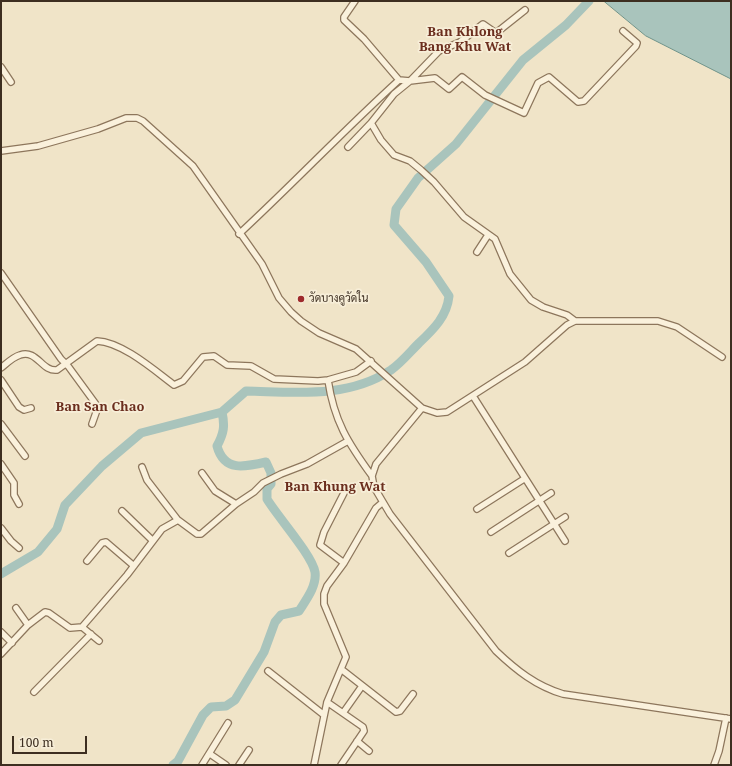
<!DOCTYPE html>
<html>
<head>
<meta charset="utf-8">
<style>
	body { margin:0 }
	#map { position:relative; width:732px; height:766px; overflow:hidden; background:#f0e4c8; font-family:"Noto Serif",serif }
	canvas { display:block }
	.frame { position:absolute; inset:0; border:2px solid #3d2e20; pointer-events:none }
	.scale { position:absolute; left:12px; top:736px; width:75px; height:18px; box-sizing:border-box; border:2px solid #3d2e20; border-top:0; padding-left:5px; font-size:12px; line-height:14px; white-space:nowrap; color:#3d2e20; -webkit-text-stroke:3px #f7eed8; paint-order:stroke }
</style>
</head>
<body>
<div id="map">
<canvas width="732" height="766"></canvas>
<div class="frame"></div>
<div class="scale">100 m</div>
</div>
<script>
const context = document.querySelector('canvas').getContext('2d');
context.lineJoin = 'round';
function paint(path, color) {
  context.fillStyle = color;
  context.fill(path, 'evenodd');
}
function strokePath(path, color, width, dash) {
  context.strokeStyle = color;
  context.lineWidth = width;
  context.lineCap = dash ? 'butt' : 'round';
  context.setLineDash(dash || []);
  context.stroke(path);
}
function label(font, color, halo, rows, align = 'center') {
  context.font = font + ' "Noto Serif",Sarabun,serif';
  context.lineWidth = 3.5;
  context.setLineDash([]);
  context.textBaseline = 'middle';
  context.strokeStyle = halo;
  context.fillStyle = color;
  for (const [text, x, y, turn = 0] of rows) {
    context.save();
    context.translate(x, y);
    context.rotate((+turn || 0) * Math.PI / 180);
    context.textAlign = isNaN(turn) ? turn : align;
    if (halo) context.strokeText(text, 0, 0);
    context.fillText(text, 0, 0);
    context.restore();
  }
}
const water = new Path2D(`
	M604,1H731V79L646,36Z`);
const river = new Path2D(`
	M1,574L38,552L57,529L65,505L102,466L141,433L222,412L246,391C295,392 347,399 391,370C401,363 410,352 419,343C434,329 447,316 449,296L426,262L394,225L396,209L418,178L456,144L523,60L566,25L589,1
	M173,765L178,761L203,715L211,707L226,706L235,700L264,652L275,622L281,615L299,611C306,600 317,586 315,572C312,555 277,516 267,499V489L271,484V473L266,462C245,467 224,472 217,446C224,433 225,426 222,412`);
const street = new Path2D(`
	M355,1L344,17V20L364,39L399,80
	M1,67L11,82
	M371,123L381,140L394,155L410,161L421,170L434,182L464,217L495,239L510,274L531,300L543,307L567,315L575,321
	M348,147L371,123L394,94L410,81L435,78L449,89L462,77L485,95L524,113L538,83L549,77L578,102L584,101L636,46L637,43L623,31
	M1,151L38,146L98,129L126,118H137L143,121L193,166L262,264L279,298L291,312L301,321L319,333L356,349L422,408L437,413L447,412L525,362L567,325L575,321H658L677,327L722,357
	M239,234C293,184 344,130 399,80L410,81L439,51L460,42L483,24L496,33L525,10
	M477,252L488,235
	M1,273L61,359L68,366L98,407L92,424
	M1,368C7,363 13,357 20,355C37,349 42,372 57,370L97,341C122,342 154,370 174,385L183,381L203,357L214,356L227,365L251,366L274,379L318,381L328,380L356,372L371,361
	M1,380L19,407L24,410L31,408
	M328,380C334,421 348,443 372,476
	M473,396L565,541
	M422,408L376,464L372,476L374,487L390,514L496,651C516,670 536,686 563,694L731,719
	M1,424L25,456
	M1,464L14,483V495L19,504
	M142,467L147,480L177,519
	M202,473L215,491L236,504
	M477,509L524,479
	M122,511L152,540
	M1,528L11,541L19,548
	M491,532L551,493
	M509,553L565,517
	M87,561L102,543L106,542L134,566
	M344,563L320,545L324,532L345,491
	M16,608L28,625
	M82,627L99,641
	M1,632L12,643
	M1,654L28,625L45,612L49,613L70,628L82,627L127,575L162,529L178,520L197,534H201L236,504L254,492L263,483L281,474L307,464L348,441
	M341,669L396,712L400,711L413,694
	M268,671L324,715
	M34,692L91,634
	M327,702L363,727L364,731L341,765
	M343,713L362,686
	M357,741L369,751
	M210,754L226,765
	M202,765L228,723
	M239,765L249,750
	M314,765L327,702L346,657L324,604V594L327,586L344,563L376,508L383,502
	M714,765L719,751L726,718`);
const markers = [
	[301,299,4,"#9e2a2b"]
];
const poiNames = [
	["วัดบางคูวัดใน",309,299]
];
const quarterNames = [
	["Ban Khlong",465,32],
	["Bang Khu Wat",465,47],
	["Ban San Chao",100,407],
	["Ban Khung Wat",335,487]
];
paint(water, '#a9c4bc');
strokePath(water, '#6f938a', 1);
strokePath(river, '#a9c4bc', 9);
strokePath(street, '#8d765c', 8);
strokePath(street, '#faf1dc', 5.5);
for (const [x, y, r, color] of markers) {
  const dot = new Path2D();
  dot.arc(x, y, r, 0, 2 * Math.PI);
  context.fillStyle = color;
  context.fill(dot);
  strokePath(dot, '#f7eed8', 1.5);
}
label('11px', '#3d2e20', '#f7eed8', poiNames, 'left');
label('bold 13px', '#6b2e1e', '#f7eed8', quarterNames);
</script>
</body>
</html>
